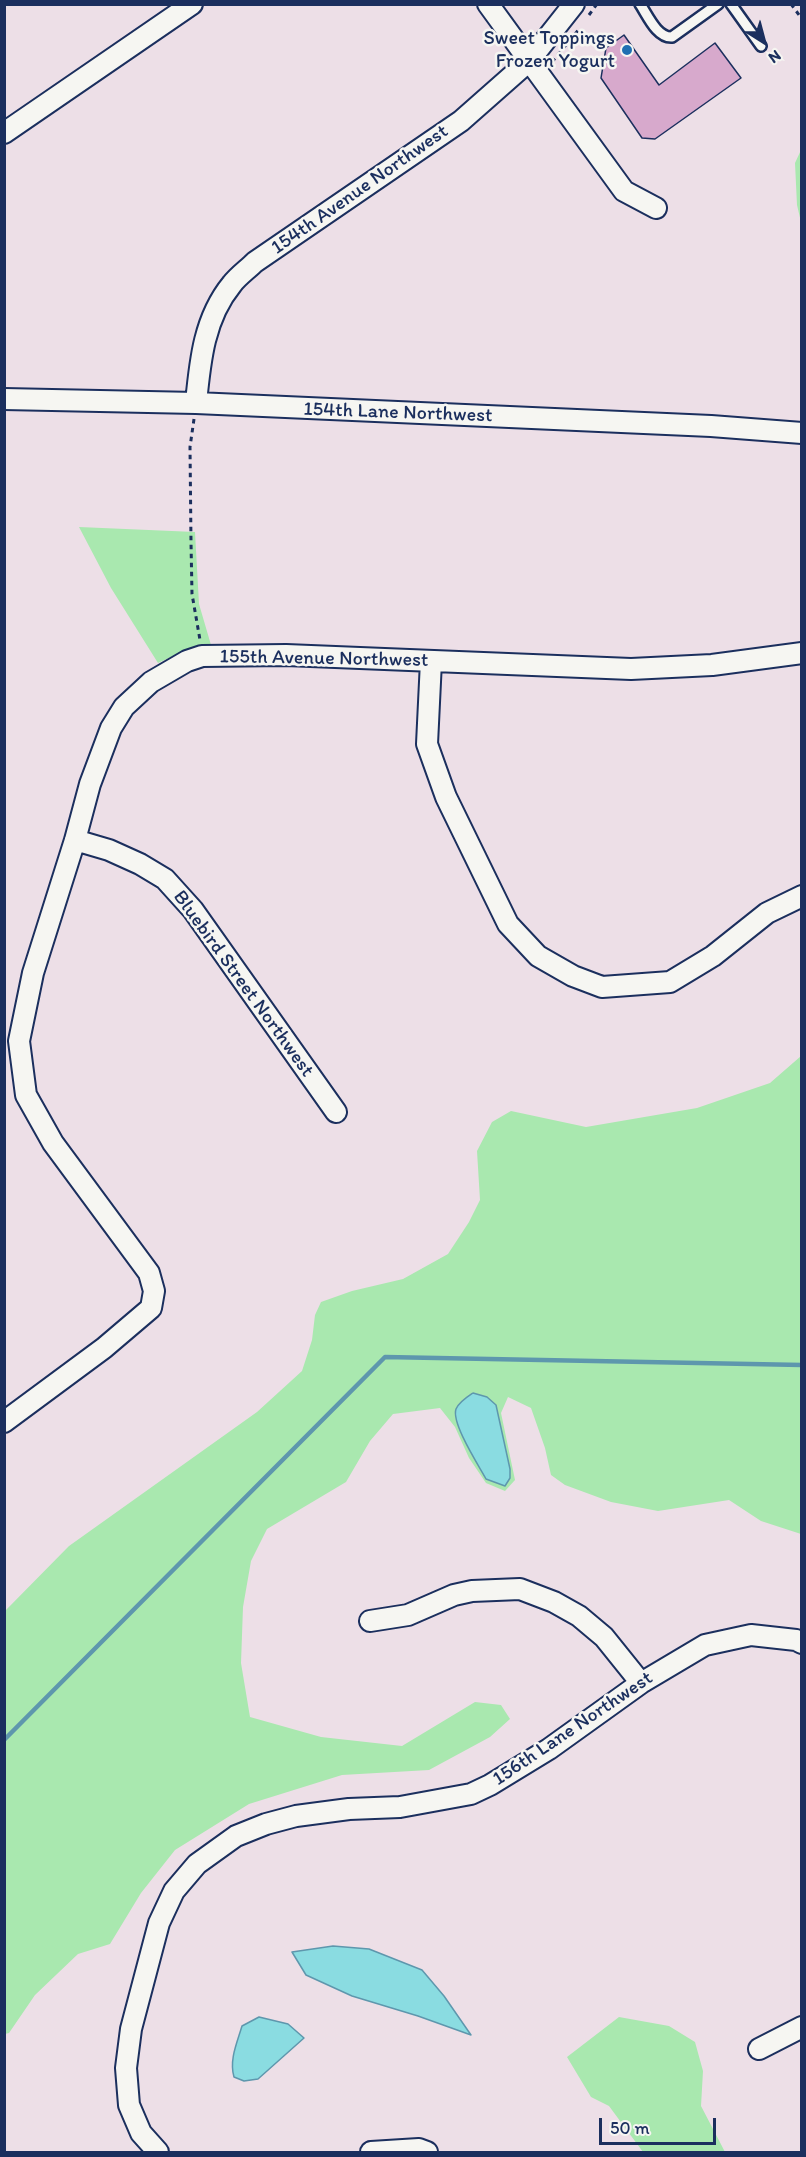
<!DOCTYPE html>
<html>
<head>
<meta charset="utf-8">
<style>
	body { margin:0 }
	#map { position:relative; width:806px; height:2157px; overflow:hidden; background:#eddfe7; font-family:Itim,sans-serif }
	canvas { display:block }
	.frame { position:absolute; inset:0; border:6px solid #1b2f5e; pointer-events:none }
	.north { position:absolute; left:734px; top:12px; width:60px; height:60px; -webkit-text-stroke:4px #f6f6f2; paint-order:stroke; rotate:144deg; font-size:16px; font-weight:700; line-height:24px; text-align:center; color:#1b2f5e }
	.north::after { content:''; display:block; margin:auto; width:21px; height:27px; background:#1b2f5e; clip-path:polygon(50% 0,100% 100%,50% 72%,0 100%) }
	.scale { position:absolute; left:599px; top:2118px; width:117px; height:27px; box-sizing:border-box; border:3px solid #1b2f5e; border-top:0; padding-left:8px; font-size:18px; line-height:21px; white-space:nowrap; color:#1b2f5e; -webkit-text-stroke:4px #f6f6f2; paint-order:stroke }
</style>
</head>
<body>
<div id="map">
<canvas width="806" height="2157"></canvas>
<div class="frame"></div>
<div class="north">N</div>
<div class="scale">50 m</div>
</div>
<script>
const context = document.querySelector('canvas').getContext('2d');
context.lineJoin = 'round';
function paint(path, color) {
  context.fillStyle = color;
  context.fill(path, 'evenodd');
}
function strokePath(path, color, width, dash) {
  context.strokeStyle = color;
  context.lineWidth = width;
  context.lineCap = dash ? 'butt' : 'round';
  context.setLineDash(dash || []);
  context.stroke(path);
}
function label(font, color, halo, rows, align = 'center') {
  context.font = font + ' Itim,sans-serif';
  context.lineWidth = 5;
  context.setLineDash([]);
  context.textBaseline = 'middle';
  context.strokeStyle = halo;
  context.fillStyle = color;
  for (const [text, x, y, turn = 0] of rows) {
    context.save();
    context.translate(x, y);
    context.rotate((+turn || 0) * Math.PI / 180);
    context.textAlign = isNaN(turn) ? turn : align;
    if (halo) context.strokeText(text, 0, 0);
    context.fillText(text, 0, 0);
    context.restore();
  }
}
const green = new Path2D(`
	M801,150V222L797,205L795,163Z
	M79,527L195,532L199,604L211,645L186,650L158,663L111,588Z
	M801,1056V1534L761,1521L729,1500L658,1511L611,1502L565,1485L551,1475L545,1448L531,1408L508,1397L501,1413L515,1480L505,1491L486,1483L469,1458L455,1427L440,1408L393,1414L370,1441L346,1482L267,1529L251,1561L243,1607L241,1663L250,1717L321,1737L402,1746L475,1702L501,1705L510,1719L490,1737L429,1770L342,1775L249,1804L175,1850L141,1893L110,1944L78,1954L35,1995L9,2033L5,2034V1611L69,1546L257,1412L302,1371L312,1340L315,1315L321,1302L352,1291L403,1279L448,1254L469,1222L480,1200L477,1151L492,1122L511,1111L586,1127L697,1108L770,1083Z
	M619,2017L669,2026L695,2042L703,2071L701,2106L725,2152H643L609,2106L591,2097L567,2057Z`);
const water = new Path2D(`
	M473,1393L487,1397L496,1405L510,1469V1478L505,1486L486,1479C479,1466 451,1423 456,1409C459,1402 467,1397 473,1393Z
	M333,1946L369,1949L422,1970L444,1996L471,2035L418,2016L352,1996L306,1975L292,1952Z
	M259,2017L288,2024L304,2038L258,2079L244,2081L234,2077C229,2060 237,2043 242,2026Z`);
const stream = new Path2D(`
	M4,1740L385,1357L802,1365`);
const building = new Path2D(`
	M624,35L659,85L715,43L741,78L655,139L642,138L601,78L606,48Z`);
const path = new Path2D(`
	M791,4L802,19
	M589,15L597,4
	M552,62L580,28
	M194,419L190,447L191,542L192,594L200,640`);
const service = new Path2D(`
	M640,4C648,16 657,38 672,37L718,4
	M731,4L761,46`);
const minor = new Path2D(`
	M488,4L624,191L656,208
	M4,133L192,4
	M4,399L196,403L711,426L802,433
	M196,403C200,361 204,318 232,284C238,276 248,269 255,262L461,121L529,61L574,4
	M431,661L427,744L446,797L508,924L538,956L573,976L602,987L670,982L713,956L767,913L802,896
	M75,840L109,850L140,864L165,879L193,910L336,1112
	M4,1422L104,1348L151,1308L154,1291L149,1273L53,1143L26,1095L19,1041L33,973L75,840L90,784L111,728L124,707L151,682L187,661L202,656L286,655L631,669L712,665L802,653
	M370,1621L408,1615L454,1595L472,1591L520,1589L554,1602L579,1616L604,1637L641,1683
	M759,2049L802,2027
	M158,2152L141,2133L129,2105L126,2068L131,2029L159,1923L174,1891L197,1864L236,1836L266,1824L296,1816L349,1809L400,1807L471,1794L490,1785L549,1749L641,1683L705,1645L751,1635L796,1640L802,1643
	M371,2152L419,2149L427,2152`);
const markers = [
	[627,50,6,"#1f6fb2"]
];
const poiNames = [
	["Sweet Toppings",615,39],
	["Frozen Yogurt",615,62]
];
const streetNames = [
	["154th Avenue Northwest",360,190,-35],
	["154th Lane Northwest",398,413,2],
	["155th Avenue Northwest",324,659,1],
	["Bluebird Street Northwest",243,984,54],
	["156th Lane Northwest",573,1729,-34]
];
paint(green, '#a9e8af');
paint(water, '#8adce1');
strokePath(water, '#5e97ad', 1.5);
strokePath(stream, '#5e97ad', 4.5);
paint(building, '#d7a9cc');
strokePath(building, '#1b2f5e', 1.5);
strokePath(service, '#1b2f5e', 14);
strokePath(minor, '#1b2f5e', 24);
strokePath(path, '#1b2f5e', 3, [4.5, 4.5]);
strokePath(service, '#f6f6f2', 9);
strokePath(minor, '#f6f6f2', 20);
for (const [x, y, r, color] of markers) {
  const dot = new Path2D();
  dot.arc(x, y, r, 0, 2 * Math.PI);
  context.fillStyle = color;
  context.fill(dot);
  strokePath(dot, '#f6f6f2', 2);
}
label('20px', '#1b2f5e', '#f6f6f2', poiNames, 'right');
label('20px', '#1b2f5e', '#f6f6f2', streetNames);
</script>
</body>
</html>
